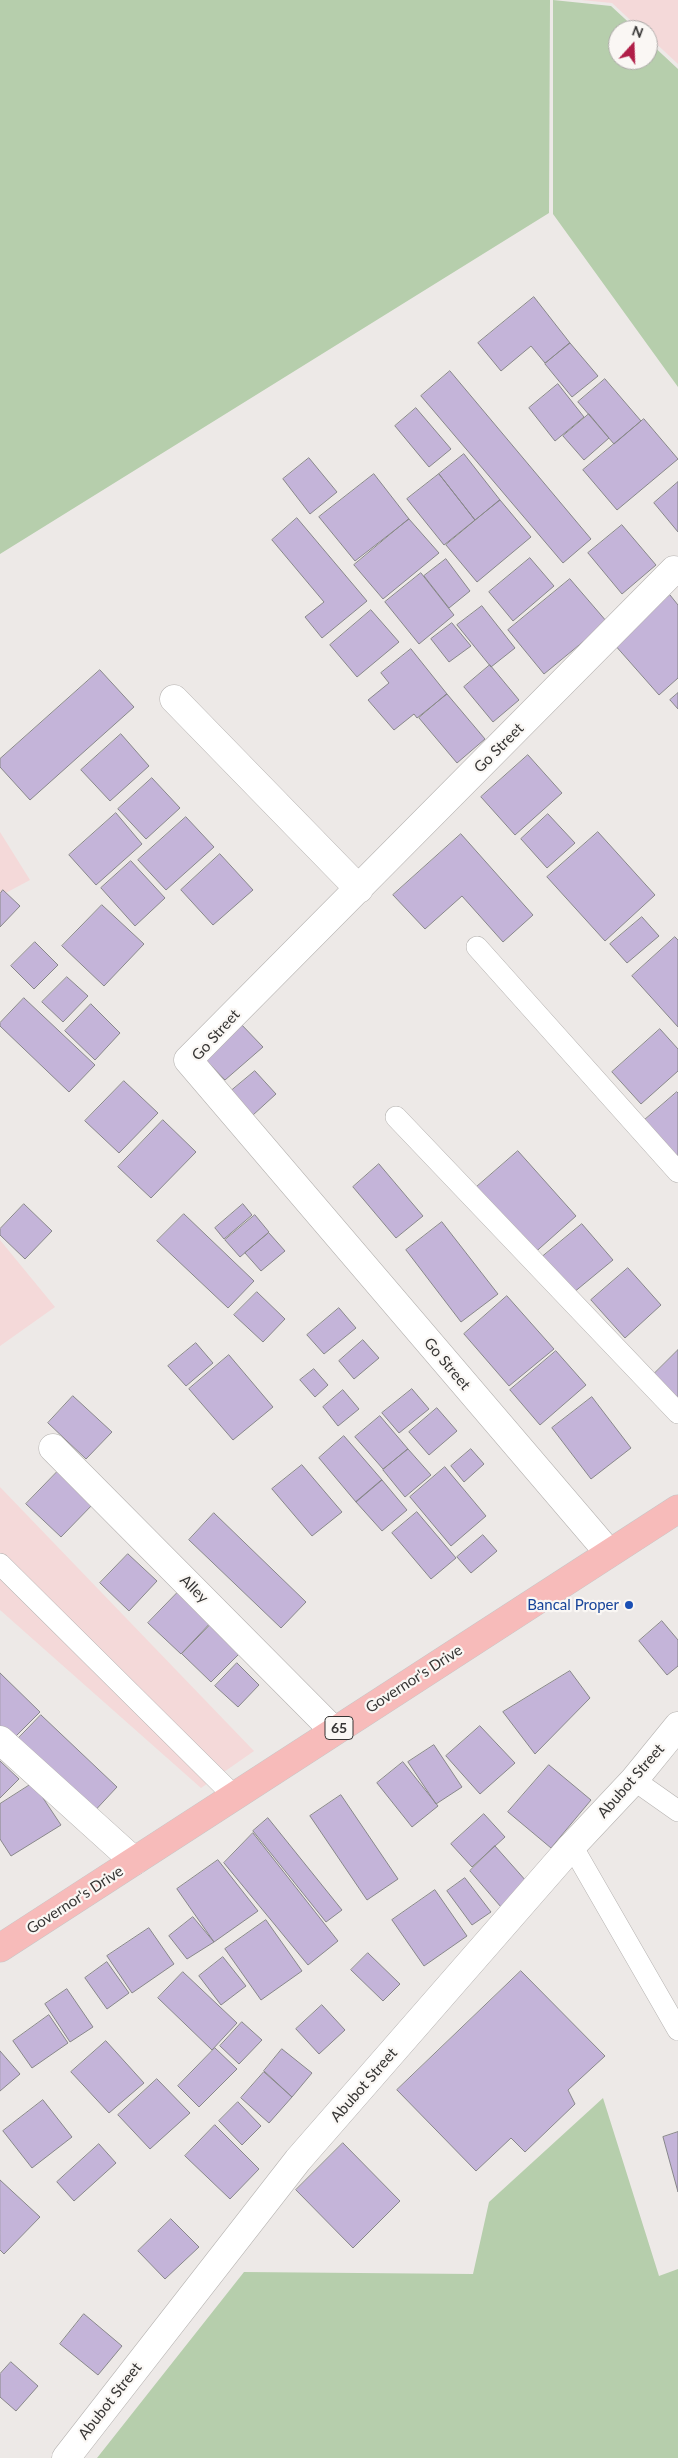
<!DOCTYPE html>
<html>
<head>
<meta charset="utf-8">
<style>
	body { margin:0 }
	#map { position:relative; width:678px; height:2458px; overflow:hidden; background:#ede9e7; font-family:Lato,sans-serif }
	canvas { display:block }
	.north { position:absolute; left:608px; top:20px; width:50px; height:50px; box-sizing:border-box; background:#faf7f4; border:1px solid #aca9a7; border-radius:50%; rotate:20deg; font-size:14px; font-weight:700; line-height:20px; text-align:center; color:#363534 }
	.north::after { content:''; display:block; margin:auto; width:18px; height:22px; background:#b01e47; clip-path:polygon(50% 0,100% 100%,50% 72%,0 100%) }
</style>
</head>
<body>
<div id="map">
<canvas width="678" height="2458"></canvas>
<div class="north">N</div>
</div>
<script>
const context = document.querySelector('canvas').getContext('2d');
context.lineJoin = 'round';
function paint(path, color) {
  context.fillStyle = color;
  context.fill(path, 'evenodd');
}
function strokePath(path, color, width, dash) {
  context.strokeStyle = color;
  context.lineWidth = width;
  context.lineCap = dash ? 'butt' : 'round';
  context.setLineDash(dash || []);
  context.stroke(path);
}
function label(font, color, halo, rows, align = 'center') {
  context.font = font + ' Lato,sans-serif';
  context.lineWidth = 4.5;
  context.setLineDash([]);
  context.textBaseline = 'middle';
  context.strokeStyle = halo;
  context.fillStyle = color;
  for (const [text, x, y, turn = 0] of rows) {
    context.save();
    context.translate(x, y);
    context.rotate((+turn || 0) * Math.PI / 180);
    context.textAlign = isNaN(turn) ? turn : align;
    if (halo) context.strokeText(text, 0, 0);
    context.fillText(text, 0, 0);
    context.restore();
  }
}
const industrial = new Path2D(`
	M581,0H678V64L648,36V30H641L612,3Z
	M0,832L30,880L0,896Z
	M0,1240L55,1307L0,1346Z
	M0,1487L254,1751L201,1788L0,1610Z`);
const green = new Path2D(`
	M0,0H550L549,213L0,554Z
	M553,0L611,6L637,30H618V60H648V41L678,69V387L553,214Z
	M603,2098L659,2276L678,2269V2458H97L244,2272L473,2274L489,2202Z`);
const building = new Path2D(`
	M534,297L570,343L545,363L531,346L501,371L478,343Z
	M570,343L598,376L572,397L545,364Z
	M450,371L591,539L563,563L421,396Z
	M605,379L641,421L614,444L578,402Z
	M558,384L584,417L555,441L529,408Z
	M416,408L451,449L429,467L395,426Z
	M589,414L609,438L584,460L563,436Z
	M644,419L678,459L617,510L583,470Z
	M464,454L500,500L475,520L439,474Z
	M309,458L337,492L310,514L283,479Z
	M374,474L409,519L355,561L319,517Z
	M439,474L475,520L444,545L407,499Z
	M678,482V532L654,503Z
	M500,500L531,537L477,582L446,545Z
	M297,518L367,601L322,638L305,617L324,602L272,540Z
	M409,519L439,553L383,599L354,565Z
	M622,525L656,565L622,594L588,553Z
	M530,558L554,586L513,621L489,592Z
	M446,559L470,591L449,608L424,576Z
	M421,573L454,615L419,644L385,602Z
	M570,579L607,622L544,674L508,630Z
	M670,595L678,605V678L659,695L614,644Z
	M482,606L515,648L491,667L457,625Z
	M371,610L399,642L357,677L330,645Z
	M452,623L471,646L449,662L431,639Z
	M411,649L447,694L417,718L414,714L394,730L368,700L389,683L381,673Z
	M490,665L519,700L493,722L464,687Z
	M100,670L134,707L30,800L0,767V759Z
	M678,693V709L670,700Z
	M447,694L485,739L457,763L419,718Z
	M121,734L149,766L110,801L81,770Z
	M528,755L562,793L515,835L481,797Z
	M152,778L180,808L146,839L118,809Z
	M116,813L142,844L96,885L69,855Z
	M548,814L575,843L547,868L521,839Z
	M186,817L214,847L166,890L138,860Z
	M598,832L655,895L605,941L547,877Z
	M461,834L533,915L503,942L462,896L425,929L393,895Z
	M220,854L253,890L213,925L181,890Z
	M131,861L165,898L135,926L101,888Z
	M3,890L20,906L0,927V894Z
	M102,905L144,944L104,986L62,946Z
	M642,917L659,936L627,963L610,944Z
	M675,937L678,940V1027L632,976Z
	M35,942L58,965L34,989L11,966Z
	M67,977L88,996L63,1022L42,1002Z
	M24,998L95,1065L69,1092L0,1026V1023Z
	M91,1004L120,1033L95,1060L65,1031Z
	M239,1022L263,1047L225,1080L202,1056Z
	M660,1029L678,1049V1071L641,1104L612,1072Z
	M255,1071L276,1094L253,1115L231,1091Z
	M124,1081L158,1113L119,1153L85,1121Z
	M677,1092L678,1093V1168L640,1124Z
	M163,1120L196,1152L151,1198L118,1167Z
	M518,1151L576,1216L531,1256L472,1191Z
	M379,1164L423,1216L396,1238L353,1187Z
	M24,1204L52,1231L25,1259L0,1235V1229Z
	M243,1204L252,1215L224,1239L215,1228Z
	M184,1214L254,1281L228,1308L157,1241Z
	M255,1215L269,1232L240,1257L225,1240Z
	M442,1222L498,1294L461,1322L406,1250Z
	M582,1224L613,1260L573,1293L542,1257Z
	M269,1233L285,1251L261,1271L245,1253Z
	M628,1268L661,1305L625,1338L591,1300Z
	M257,1292L285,1319L263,1342L234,1315Z
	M507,1296L554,1349L509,1386L464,1334Z
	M339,1308L356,1328L324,1354L307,1335Z
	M363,1340L379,1358L354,1379L339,1361Z
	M196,1343L213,1363L186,1386L168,1366Z
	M678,1350V1406L650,1378Z
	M556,1351L586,1385L540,1425L510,1390Z
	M229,1355L273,1407L233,1440L189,1389Z
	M314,1369L328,1385L315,1397L300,1380Z
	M412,1389L429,1409L399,1433L382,1413Z
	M343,1390L359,1409L338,1426L323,1407Z
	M73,1396L112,1432L86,1459L48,1423Z
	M592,1397L631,1448L591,1479L552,1428Z
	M437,1408L457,1431L429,1455L409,1432Z
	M380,1416L408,1449L383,1469L355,1437Z
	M344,1436L382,1480L356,1502L319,1458Z
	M408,1449L431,1475L405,1497L383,1470Z
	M471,1449L484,1464L464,1482L451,1466Z
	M302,1465L342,1512L312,1536L272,1489Z
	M445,1467L486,1516L451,1546L410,1497Z
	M60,1469L95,1502L61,1537L26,1504Z
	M382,1480L407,1510L382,1531L356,1502Z
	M417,1512L456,1558L431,1579L392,1533Z
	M214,1513L306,1602L281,1628L189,1540Z
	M483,1535L497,1551L471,1573L457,1557Z
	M128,1554L157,1581L129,1611L100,1583Z
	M183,1587L215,1618L181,1654L148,1623Z
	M216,1619L245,1648L211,1682L182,1654Z
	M662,1621L678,1640V1666L667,1675L639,1641Z
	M237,1663L259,1685L238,1707L215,1686Z
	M570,1671L590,1698L535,1754L503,1712Z
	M0,1673L40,1712L13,1739L0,1726Z
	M41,1715L117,1787L90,1816L14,1743Z
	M480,1726L515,1763L480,1794L446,1756Z
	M434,1745L462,1787L436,1804L408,1762Z
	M0,1761L19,1779L0,1798Z
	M403,1762L438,1806L412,1827L377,1783Z
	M549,1765L591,1800L551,1848L508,1812Z
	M33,1783L61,1825L11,1856L0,1839V1804Z
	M341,1795L398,1879L367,1900L310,1816Z
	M484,1814L505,1837L472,1867L451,1844Z
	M268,1818L342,1910L326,1922L253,1831Z
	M253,1833L338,1941L308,1965L224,1863Z
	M495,1846L527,1882L501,1907L470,1871Z
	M218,1860L258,1911L214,1942L177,1889Z
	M465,1878L491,1912L472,1925L447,1891Z
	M435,1890L467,1936L424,1966L392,1920Z
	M193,1917L214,1942L187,1959L169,1936Z
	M266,1920L302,1971L261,2000L225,1949Z
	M149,1928L174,1964L132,1993L107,1956Z
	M368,1953L400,1984L383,2001L351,1970Z
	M223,1957L246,1986L221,2005L199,1976Z
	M107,1962L129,1993L107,2009L85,1978Z
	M521,1971L605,2056L568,2090L575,2104L525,2152L511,2138L476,2171L397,2090Z
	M183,1972L237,2023L212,2050L158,1998Z
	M67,1989L93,2027L70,2042L45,2004Z
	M322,2005L345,2030L319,2054L296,2029Z
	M49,2015L68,2043L32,2068L13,2041Z
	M242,2022L262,2040L239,2064L220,2046Z
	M106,2041L144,2083L109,2113L71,2072Z
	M215,2048L237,2069L199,2107L178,2086Z
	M282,2049L312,2073L292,2097L264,2071Z
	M0,2051L20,2074L0,2091Z
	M264,2072L292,2097L269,2123L241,2098Z
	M157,2079L190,2113L150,2149L118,2115Z
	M43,2100L72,2137L32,2168L3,2131Z
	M238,2102L261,2126L242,2145L219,2121Z
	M215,2125L259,2169L230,2199L185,2156Z
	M678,2132V2192L663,2137Z
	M343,2143L400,2201L353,2248L296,2190Z
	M99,2144L116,2163L74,2201L57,2182Z
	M0,2180L40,2217L4,2254L0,2250Z
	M171,2219L199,2247L165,2279L138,2251Z
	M84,2314L122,2346L98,2375L60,2344Z
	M11,2362L38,2386L16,2411L0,2397V2374Z`);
const service = new Path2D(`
	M477,947L678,1172
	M396,1117L678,1413
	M0,1564L234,1796
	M634,1780L678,1811
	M572,1846L678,2030`);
const minor = new Path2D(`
	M174,699L359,889
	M53,1448L334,1731
	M609,1553L188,1060L674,570
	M0,1740L134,1861
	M66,2458L298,2160L572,1846L634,1780L678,1726`);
const trunk = new Path2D(`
	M0,1948L678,1509`);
const markers = [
	[629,1605,5,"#1a4fb4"]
];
const shields = [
	[339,1728,28]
];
const shieldNames = [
	["65",339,1728]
];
const streetNames = [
	["Go Street",499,748,-45],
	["Go Street",216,1035,-48],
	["Go Street",447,1364,50],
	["Alley",194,1589,45],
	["Governor's Drive",414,1679,-33],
	["Abubot Street",631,1781,-49],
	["Governor's Drive",75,1900,-33],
	["Abubot Street",364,2085,-49],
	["Abubot Street",110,2401,-52]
];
const transitNames = [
	["Bancal Proper",619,1605]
];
paint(industrial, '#f4d9d9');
paint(green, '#b6ceac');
paint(building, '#c4b4d9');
strokePath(building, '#88878a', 1);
strokePath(service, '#b5b2b0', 22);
strokePath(minor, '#b5b2b0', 29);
strokePath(trunk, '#c7c6c6', 29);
strokePath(service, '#fff', 21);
strokePath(minor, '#fff', 28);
strokePath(trunk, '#f7bbba', 28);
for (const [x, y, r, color] of markers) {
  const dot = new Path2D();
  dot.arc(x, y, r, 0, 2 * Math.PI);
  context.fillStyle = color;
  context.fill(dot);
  strokePath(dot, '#faf7f4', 2);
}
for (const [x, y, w] of shields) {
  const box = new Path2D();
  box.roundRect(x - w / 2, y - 11.5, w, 23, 4);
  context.fillStyle = '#faf7f4';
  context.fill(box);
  strokePath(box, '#363534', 1);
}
label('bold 14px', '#363534', null, shieldNames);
label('15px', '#363534', '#faf7f4', streetNames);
label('15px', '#164399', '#faf7f4', transitNames, 'right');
</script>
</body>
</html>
